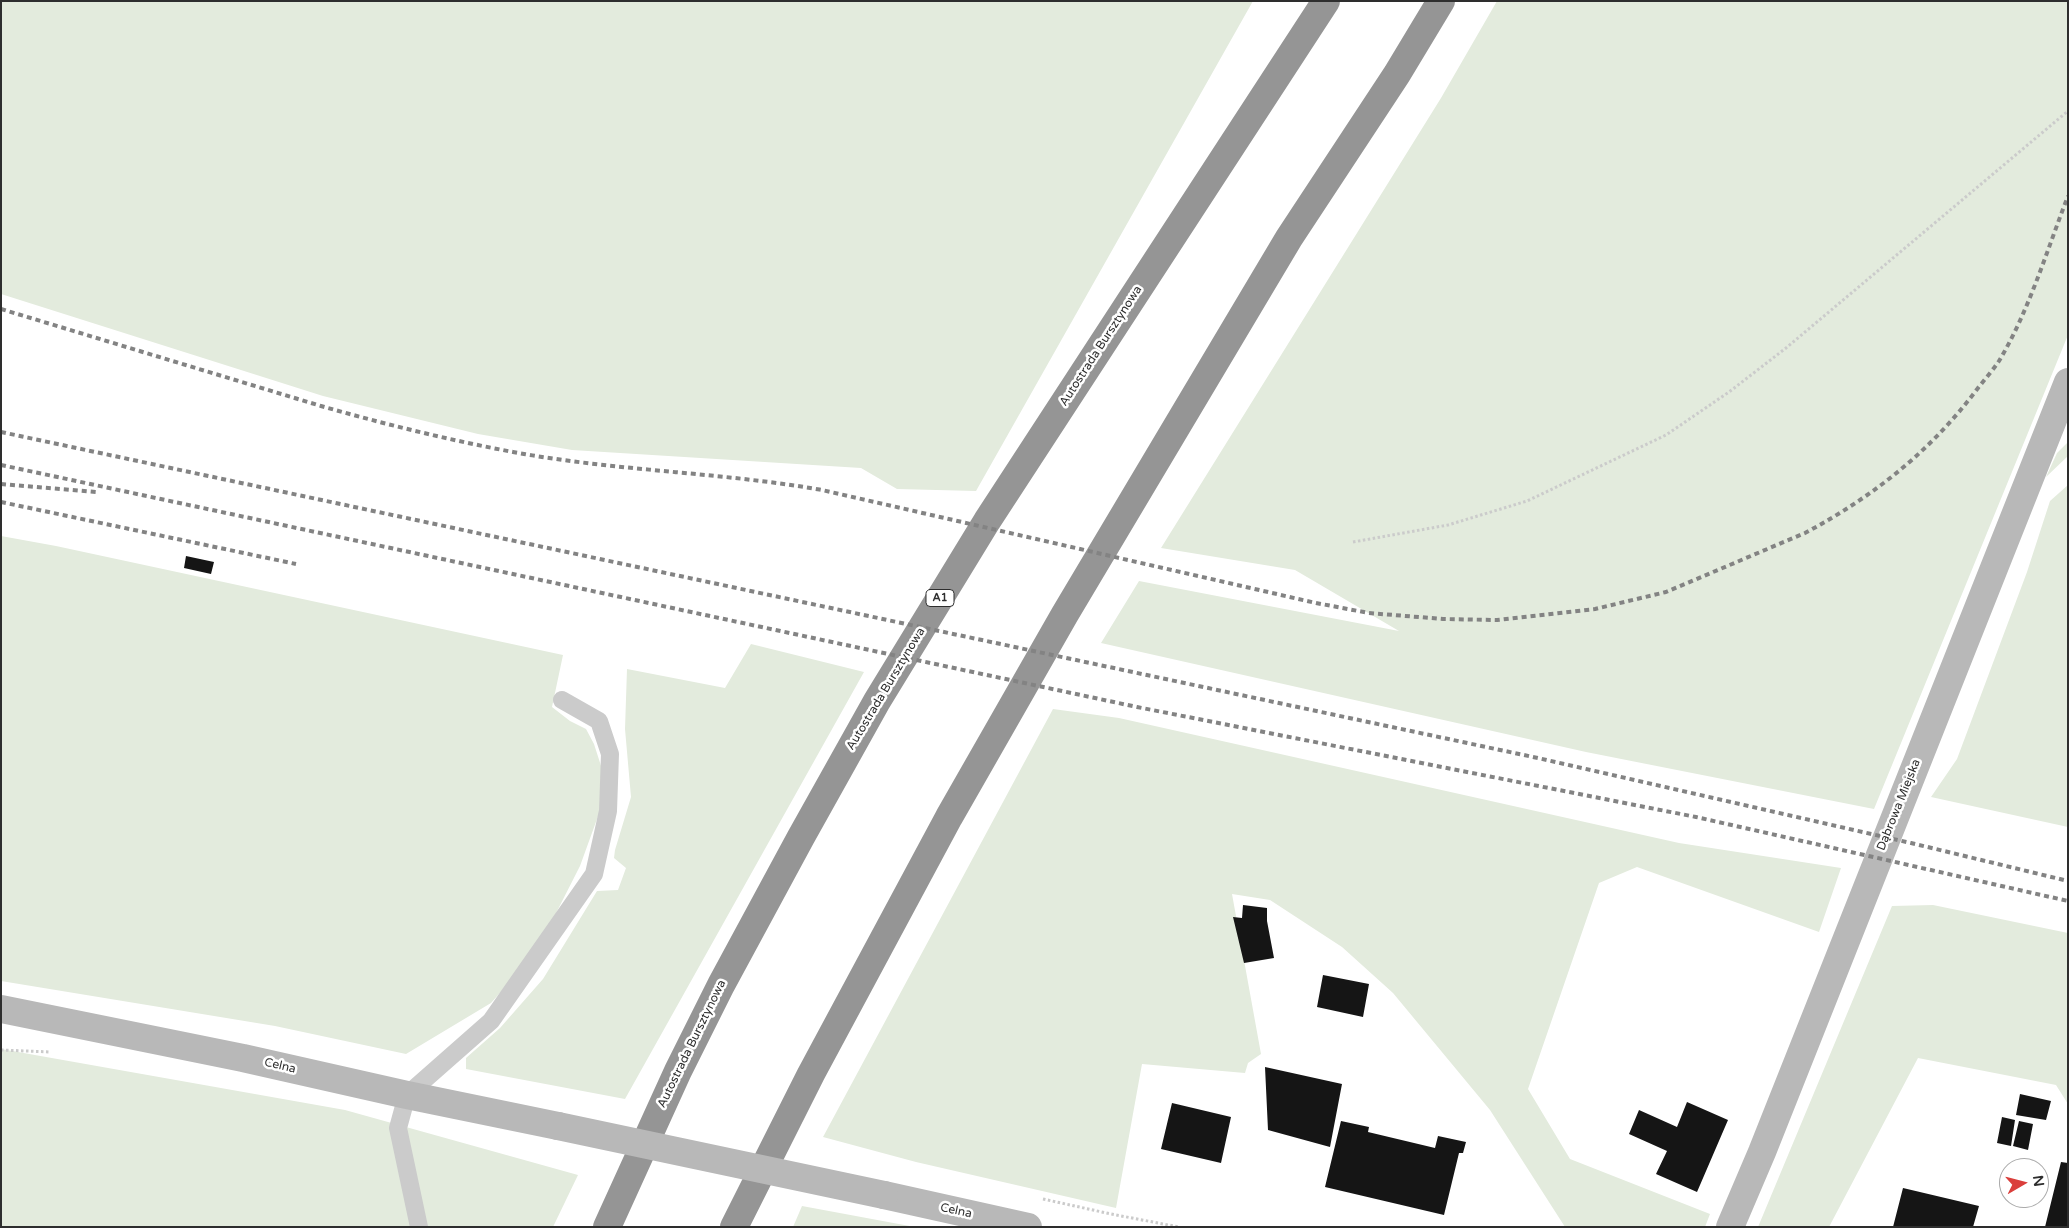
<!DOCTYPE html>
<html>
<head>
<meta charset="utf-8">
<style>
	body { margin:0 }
	#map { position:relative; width:2069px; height:1228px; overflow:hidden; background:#fff; font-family:"Varela Round",sans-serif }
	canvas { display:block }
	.frame { position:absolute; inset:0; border:2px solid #2e2e2e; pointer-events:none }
	.north { position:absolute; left:1999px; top:1158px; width:50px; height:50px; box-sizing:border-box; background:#fff; border:1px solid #ababab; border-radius:50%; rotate:82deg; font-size:14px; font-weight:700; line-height:20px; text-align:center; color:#2e2e2e }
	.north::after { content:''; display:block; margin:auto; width:18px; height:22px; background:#da3f3c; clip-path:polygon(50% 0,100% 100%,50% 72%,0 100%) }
</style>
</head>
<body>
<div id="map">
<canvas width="2069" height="1228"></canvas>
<div class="frame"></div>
<div class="north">N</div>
</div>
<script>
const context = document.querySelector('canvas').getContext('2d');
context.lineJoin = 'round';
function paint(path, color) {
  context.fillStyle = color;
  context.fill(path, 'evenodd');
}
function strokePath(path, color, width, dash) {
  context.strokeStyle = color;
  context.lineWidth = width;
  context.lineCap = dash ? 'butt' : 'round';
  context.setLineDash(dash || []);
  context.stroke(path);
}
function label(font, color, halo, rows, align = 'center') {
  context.font = font + ' "Varela Round",sans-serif';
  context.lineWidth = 5;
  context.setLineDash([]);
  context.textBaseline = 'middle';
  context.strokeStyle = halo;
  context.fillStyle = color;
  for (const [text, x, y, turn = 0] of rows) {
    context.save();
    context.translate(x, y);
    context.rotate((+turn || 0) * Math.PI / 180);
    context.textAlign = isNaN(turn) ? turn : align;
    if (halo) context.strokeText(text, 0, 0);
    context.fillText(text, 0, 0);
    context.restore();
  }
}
const green = new Path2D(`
	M1,1H1253L976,491L897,489L861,468L572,450L478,434L323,396L1,294Z
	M1497,1H2068V335L1874,809L1586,752L1101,643L1139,581L1399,631L1295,570L1161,548L1441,98Z
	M2068,442V456L2046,477L2057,453Z
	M2068,485V827L1931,797L1957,759L2027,572L2050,501Z
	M1,536L56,546L563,655L552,707L570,721L586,729L594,744L602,769L601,808L580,866L551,923L523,967L491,1003L406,1054L275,1026L1,981Z
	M751,644L864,672L625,1099L466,1069V1058L500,1028L543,979L597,891L618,890L626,868L614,858L615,850L631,797L625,729L627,669L725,688Z
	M1053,709L1119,718L1679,843L1841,868L1819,932L1637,867L1599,883L1528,1089L1570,1159L1710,1214L1705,1227H1565L1490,1110L1393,993L1342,947L1270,900L1232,894L1261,1054L1248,1063L1245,1073L1142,1064L1116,1208L916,1162L823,1137Z
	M1933,905L2068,933V1104L2056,1085L1918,1058L1829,1227H1758L1892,906Z
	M1,1049L345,1110L578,1175L553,1227H1Z
	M802,1206L915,1227H793Z`);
const building = new Path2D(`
	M186,556L214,562L211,574L184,568Z
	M1243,905L1267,908V921L1274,958L1244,963L1233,917L1242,918Z
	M1323,975L1369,984L1363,1017L1317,1007Z
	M1265,1067L1342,1084L1330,1147L1268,1130Z
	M2020,1094L2051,1101L2046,1120L2016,1115Z
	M1687,1102L1728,1120L1697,1192L1656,1174L1667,1151L1629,1134L1639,1110L1677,1127Z
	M1172,1103L1231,1117L1221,1163L1161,1149Z
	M2002,1117L2015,1120L2011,1146L1997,1143Z
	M1341,1121L1369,1127L1368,1132L1435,1148L1438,1136L1466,1142L1463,1153H1459L1444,1215L1325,1187Z
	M2019,1121L2033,1124L2028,1150L2013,1146Z
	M2061,1162L2068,1163V1227H2045Z
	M1903,1188L1979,1206L1973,1227H1893Z`);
const path = new Path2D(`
	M1353,542L1448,525L1527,501L1666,435L1729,392L1786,348L2068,111
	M1,1050L51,1052
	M1043,1199L1111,1214L1179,1227`);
const lane = new Path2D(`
	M419,1227L398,1128L407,1095L491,1021L594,874L608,811L610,754L599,721L562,700`);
const secondary = new Path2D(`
	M1,1009L243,1058L407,1095L558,1126
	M884,1195L1028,1227
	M1730,1227L1762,1152L2068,382`);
const highway = new Path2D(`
	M607,1227L678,1071L721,985L801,837L877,701L987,521L1326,1
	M734,1227L811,1074L949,817L1065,614L1289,238L1397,74L1441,1`);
const rail = new Path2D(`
	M1,309L321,406C384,424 449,440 513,452C615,471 720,472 822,490L1316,603L1369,613L1443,619L1497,620L1595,609L1666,592L1805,533C1874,496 1931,451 1978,388C1985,379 1993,370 1999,361C2029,311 2047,250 2068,196
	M1,432L1538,758L1911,843L2068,881
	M1,465L1137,707L1696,817L2068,901
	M1,484L97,492
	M1,502L296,564`);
const secondaryBridge = new Path2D(`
	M558,1126L884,1195`);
const shields = [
	[940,598,28]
];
const shieldNames = [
	["A1",940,598]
];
const streetNames = [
	["Autostrada Bursztynowa",1101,346,-57],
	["Autostrada Bursztynowa",886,689,-59],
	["Dąbrowa Miejska",1899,805,-68],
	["Autostrada Bursztynowa",692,1044,-64],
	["Celna",280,1066,13],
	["Celna",956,1211,12]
];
paint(green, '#e3ebdd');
paint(building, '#151515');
strokePath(path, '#cbcbcb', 3, [2.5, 2.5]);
strokePath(lane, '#cbcbcb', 18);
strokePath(secondary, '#b8b8b8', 28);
strokePath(highway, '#959595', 28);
strokePath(rail, '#838383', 4, [5, 4]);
strokePath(secondaryBridge, '#b8b8b8', 28);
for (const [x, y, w] of shields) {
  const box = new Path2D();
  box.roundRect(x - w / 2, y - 8.5, w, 17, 4);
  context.fillStyle = '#fff';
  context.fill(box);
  strokePath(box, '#2e2e2e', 1);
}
label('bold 11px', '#2e2e2e', null, shieldNames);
label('12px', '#2e2e2e', '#fff', streetNames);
</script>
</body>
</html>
